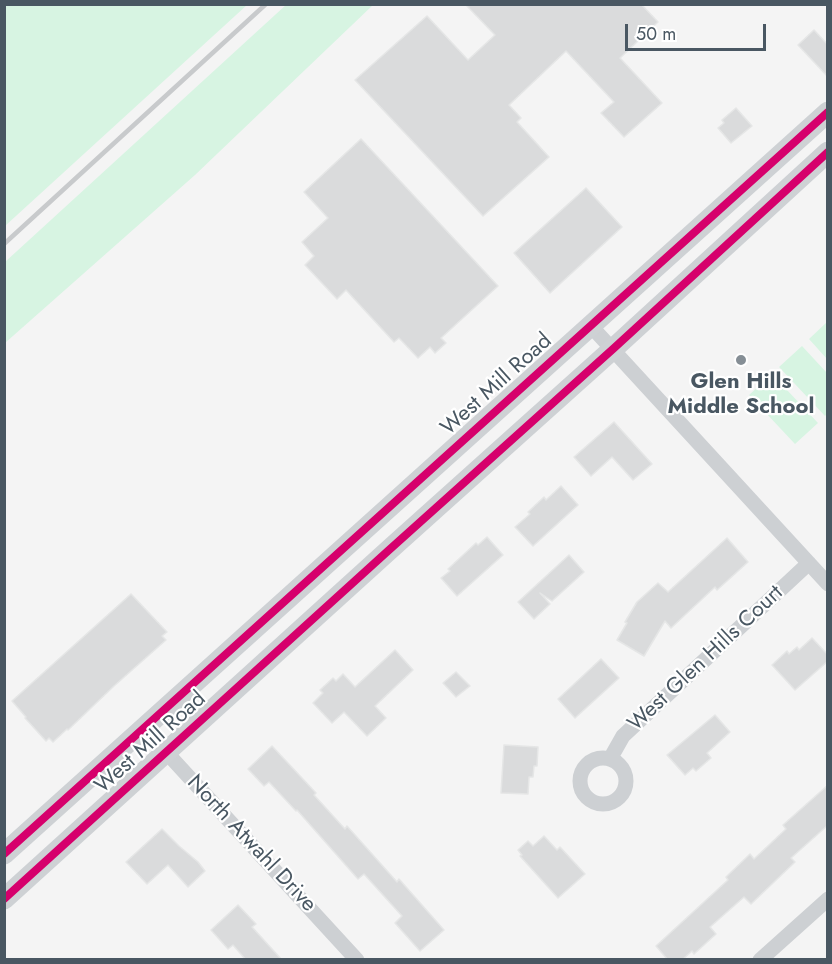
<!DOCTYPE html>
<html>
<head>
<meta charset="utf-8">
<style>
	body { margin:0 }
	#map { position:relative; width:832px; height:964px; overflow:hidden; background:#f4f4f4; font-family:Jost,sans-serif }
	canvas { display:block }
	.frame { position:absolute; inset:0; border:6px solid #495762; pointer-events:none }
	.scale { position:absolute; left:625px; top:24px; width:141px; height:27px; box-sizing:border-box; border:3px solid #495762; border-top:0; padding-left:8px; font-size:18px; line-height:21px; white-space:nowrap; color:#495762; -webkit-text-stroke:4px #fff; paint-order:stroke }
</style>
</head>
<body>
<div id="map">
<canvas width="832" height="964"></canvas>
<div class="frame"></div>
<div class="scale">50 m</div>
</div>
<script>
const context = document.querySelector('canvas').getContext('2d');
context.lineJoin = 'round';
function paint(path, color) {
  context.fillStyle = color;
  context.fill(path, 'evenodd');
}
function strokePath(path, color, width, dash) {
  context.strokeStyle = color;
  context.lineWidth = width;
  context.lineCap = dash ? 'butt' : 'round';
  context.setLineDash(dash || []);
  context.stroke(path);
}
function label(font, color, halo, rows, align = 'center') {
  context.font = font + ' Jost,sans-serif';
  context.lineWidth = 4.5;
  context.setLineDash([]);
  context.textBaseline = 'middle';
  context.strokeStyle = halo;
  context.fillStyle = color;
  for (const [text, x, y, turn = 0] of rows) {
    context.save();
    context.translate(x, y);
    context.rotate((+turn || 0) * Math.PI / 180);
    context.textAlign = isNaN(turn) ? turn : align;
    if (halo) context.strokeText(text, 0, 0);
    context.fillText(text, 0, 0);
    context.restore();
  }
}
const green = new Path2D(`
	M5,4H247V5L5,226Z
	M287,4L373,5L195,175L5,343V262Z
	M827,322V359L809,339Z
	M802,346L827,373V414L825,416L779,367Z
	M772,374L818,423L795,444L749,395Z`);
const building = new Path2D(`
	M465,4H641L658,22L620,58L662,103L624,137L601,113L614,102L566,51L509,105L521,118L517,122L549,157L483,216L355,80L427,16L468,60L495,35Z
	M814,30L828,45V77L798,45Z
	M736,108L752,126L731,143L718,128L724,123L722,120Z
	M361,139L498,286L441,338L446,343L435,353L430,347L418,358L399,338L394,342L346,290L337,299L305,265L314,256L302,242L328,218L304,192Z
	M586,188L622,227L550,293L514,253Z
	M614,422L652,464L633,480L612,457L591,476L574,457Z
	M561,486L578,505L533,546L515,527L530,514L528,512L544,497L546,500Z
	M487,537L503,555L457,596L441,578L450,571L448,569L476,543L478,545Z
	M727,538L748,562L717,590L715,587L671,628L665,621L644,656L617,640L627,623L625,622L637,602L658,583L668,592Z
	M569,555L584,572L552,601L540,593L550,604L534,619L518,602Z
	M131,594L167,632L162,636L166,640L114,686L68,730L67,729L53,742L49,738L46,741L25,718L26,717L12,701Z
	M812,638L828,655V661L795,690L772,665L787,651L789,654L797,647L799,650Z
	M395,650L413,670L375,706L386,718L367,736L344,712L332,723L313,703L323,693L320,690L333,678L336,681L343,674L355,687Z
	M601,659L619,678L575,718L558,699Z
	M456,672L470,686L456,697L443,683Z
	M715,715L730,732L707,753L711,758L696,771L693,768L685,775L667,755Z
	M504,745L538,747L537,766H534L533,777H529L528,794L501,793Z
	M272,746L316,793L314,795L345,829L347,826L397,882L399,879L444,930L420,951L395,923L402,916L364,874L358,879L297,810L296,811L269,782L264,786L248,769Z
	M828,785V825L791,858L795,862L751,904L744,897L710,927L716,934L694,954L692,951L682,960H668L656,946L728,880L726,877L750,854L754,859L786,829L783,825Z
	M162,829L179,846L198,862L205,871L188,887L168,865L147,884L126,862Z
	M544,836L557,850L560,847L585,874L558,898L520,856L522,855L518,850L528,841L533,846Z
	M238,905L256,924L252,927L282,960H246L233,945L228,949L211,930Z`);
const minor = new Path2D(`
	M590,325L828,584
	M144,728L357,960
	M580 781a23 23 0 1 1 46 0a23 23 0 1 1-46 0Z
	M610,759L623,736L809,563
	M760,960L828,899`);
const secondary = new Path2D(`
	M4,854L828,112
	M4,899L389,550L613,349L828,152`);
const rail = new Path2D(`
	M4,244L266,4`);
const cycleway = new Path2D(`
	M4,854L828,112
	M4,899L389,550L613,349L828,152`);
const markers = [
	[741,360,6,"#858e95"]
];
const poiNames = [
	["Glen Hills",741,383],
	["Middle School",741,408]
];
const streetNames = [
	["West Mill Road",497,385,-42],
	["West Glen Hills Court",706,659,-43],
	["West Mill Road",151,743,-42],
	["North Atwahl Drive",251,844,47]
];
paint(green, '#d7f4e2');
paint(building, '#dadbdc');
strokePath(building, '#e5e6e6', 1.5);
strokePath(minor, '#cdd0d3', 15);
strokePath(secondary, '#ced1d4', 21);
strokePath(rail, '#c8cacc', 4.5);
strokePath(cycleway, '#d6006c', 8);
for (const [x, y, r, color] of markers) {
  const dot = new Path2D();
  dot.arc(x, y, r, 0, 2 * Math.PI);
  context.fillStyle = color;
  context.fill(dot);
  strokePath(dot, '#fff', 2);
}
label('bold 22px', '#495762', '#fff', poiNames);
label('22px', '#495762', '#fff', streetNames);
</script>
</body>
</html>
